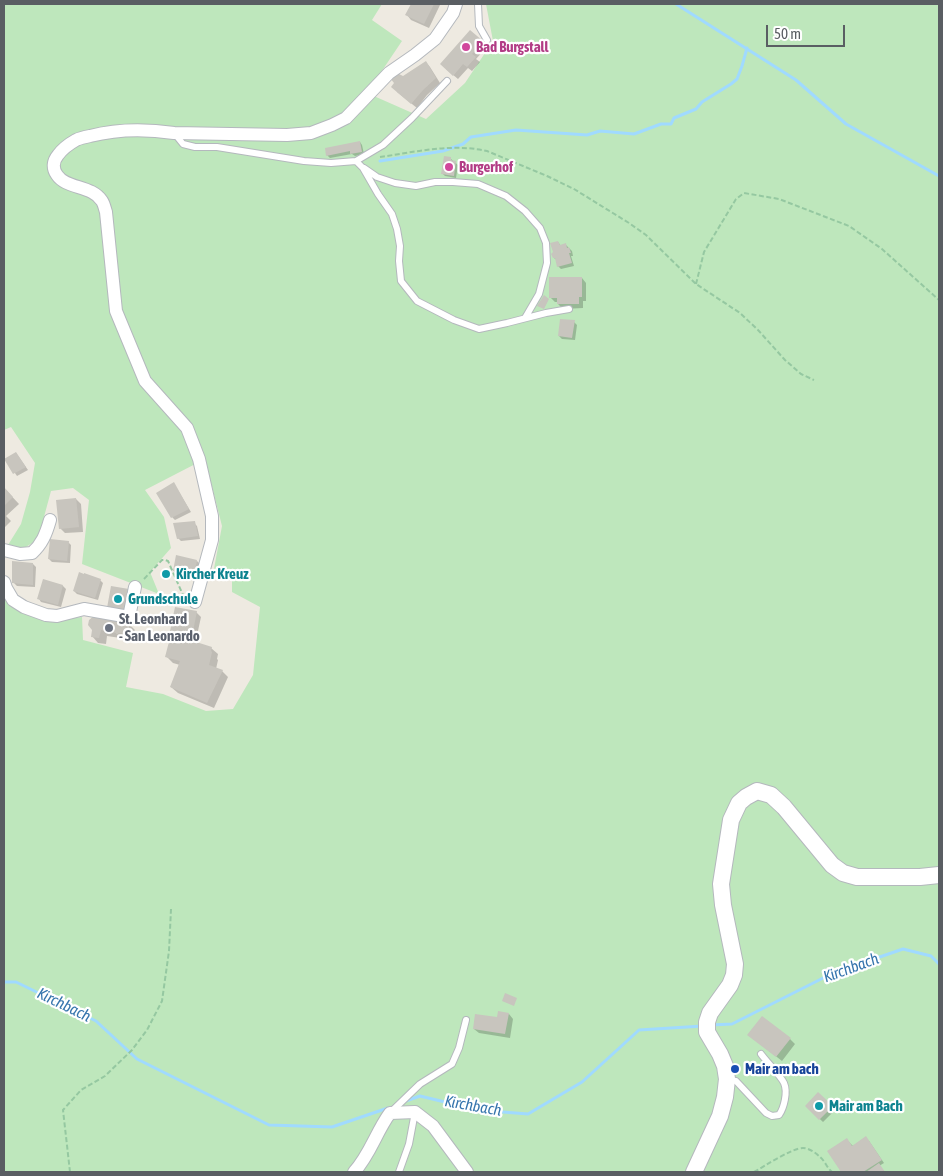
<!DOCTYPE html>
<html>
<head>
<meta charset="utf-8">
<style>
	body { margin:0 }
	#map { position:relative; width:943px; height:1176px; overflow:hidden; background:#eeeae1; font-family:"Asap Condensed",sans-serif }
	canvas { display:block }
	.frame { position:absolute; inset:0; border:5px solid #5a5e63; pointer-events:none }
	.scale { position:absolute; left:766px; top:25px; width:79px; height:22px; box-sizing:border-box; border:2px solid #5a5e63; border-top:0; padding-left:6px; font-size:15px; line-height:18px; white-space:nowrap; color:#5a5e63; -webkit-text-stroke:4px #fff; paint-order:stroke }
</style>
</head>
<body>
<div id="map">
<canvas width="943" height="1176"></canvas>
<div class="frame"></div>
<div class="scale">50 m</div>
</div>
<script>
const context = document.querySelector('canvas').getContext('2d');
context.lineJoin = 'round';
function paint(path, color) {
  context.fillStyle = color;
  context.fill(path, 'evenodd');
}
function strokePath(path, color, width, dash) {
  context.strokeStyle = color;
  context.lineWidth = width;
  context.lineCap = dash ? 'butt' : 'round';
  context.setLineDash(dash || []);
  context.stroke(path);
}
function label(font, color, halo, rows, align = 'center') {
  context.font = font + ' "Asap Condensed",sans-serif';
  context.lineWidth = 4.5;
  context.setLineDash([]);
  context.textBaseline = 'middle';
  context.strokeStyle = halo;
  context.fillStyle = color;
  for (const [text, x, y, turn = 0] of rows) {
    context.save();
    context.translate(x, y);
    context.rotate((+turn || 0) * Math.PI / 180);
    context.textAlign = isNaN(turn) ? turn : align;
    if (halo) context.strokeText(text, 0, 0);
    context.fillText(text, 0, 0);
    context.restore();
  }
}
const green = new Path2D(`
	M4,4H382L372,20L402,41L367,93L426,119L465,83L493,41L486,4H939V1172H4V595L56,620L82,617L83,640L133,653L126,687L163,694L206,711L233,709L253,675L260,607L232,592V578L213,574L222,526L205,459L145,490L164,517L171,548L150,572L159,594L82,564L89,500L73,488L51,491L38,539L23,549L8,545L21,524L30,492L35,463L11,427L4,430Z`);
const shadow = new Path2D(`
	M412,4H438L440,5L429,28L411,20L407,15Z
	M470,31L487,47L476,59L480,62L472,71L468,68L458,79L446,69Z
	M426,62L430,67L440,83L427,95L417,108L397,92L395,83Z
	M360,142L362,145L364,154L355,156L352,154L330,158L327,155Z
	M451,159L458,165L456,178L445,176L442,173Z
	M558,242L561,246L566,245L572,251L573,256H571L574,266L561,269L558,266L557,260L554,258Z
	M582,278L586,283V301H583V308L563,309L558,304V302H555L550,297Z
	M574,322L577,325L575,340L562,339L559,336Z
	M16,453L28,470L17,476L6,460Z
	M176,487L191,512L175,520L172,517Z
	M4,488L19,504L6,516L11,521L4,528Z
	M76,499L81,504L83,532L65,533L60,528Z
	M194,523L197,526L200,539L181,541L178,538Z
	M68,542L71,545L70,563L52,562L49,559Z
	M197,561L200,564L197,578L177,574L174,571Z
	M33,564L36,567L35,587L17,586L14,583Z
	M100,580L103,583L98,600L77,594L74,591Z
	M44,581L63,586L66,589L61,607L41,602L39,599Z
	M196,612L201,617L196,640L182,637L181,638L211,648L218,654L217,659L218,660L216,669L222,671L228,677L214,708L178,693L171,687L180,665L173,663L167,657L178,637L171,631Z
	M121,620L129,624L135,630L134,640L107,636L106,644L98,643L92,636L93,630Z
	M509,1014L513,1019L510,1038L479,1033L474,1029Z
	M754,1039H790L795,1044L782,1061Z
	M818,1094L835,1110L823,1122L806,1106Z
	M847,1140L853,1146L869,1141L884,1163L879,1166L885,1172H843L829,1152Z`);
const stream = new Path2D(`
	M676,4L796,80L846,124L939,176
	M380,161L443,151L463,144L471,137L516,130L587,135L600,131L634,134L661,124H671L674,118L696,109L702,102L731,84L737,79L742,66L747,48
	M4,982H16L96,1021L137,1059L269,1125L332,1127L388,1108
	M711,1025L732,1024L833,973L903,949L931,956L939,964
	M403,1102L420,1096L478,1110L528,1114L582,1082L639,1030L703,1026`);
const building = new Path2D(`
	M411,4H434L424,24L405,15Z
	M470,30L483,41L472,54L476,57L467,67L463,64L453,76L440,64Z
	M426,61L436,78L423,90L411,104L391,87L394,83L390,78L397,73L403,76Z
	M360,141L362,152L350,154V151L326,156L325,148Z
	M444,156L451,157V160L456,161L454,176L441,174Z
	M558,241L560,245L566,243L567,248L569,247L571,253H569L572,263L557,267L555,258H553L551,254L553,252L550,243Z
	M549,277H582V297H579V304H557V298H549Z
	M544,295L549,299L544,309L537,306Z
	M560,319L575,320L572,338L558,336Z
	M16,452L26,467L13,474L4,459Z
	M174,482L189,509L171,518L156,493Z
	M4,487L13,497L4,506Z
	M76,498L79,527L59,529L56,500Z
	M195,521L198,536L177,539L173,523Z
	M50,539L69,541L67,561L48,559Z
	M176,555L197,560L194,575L173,571Z
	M12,561L33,563V585L12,583Z
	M79,572L84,574V573L101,579L95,598L73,591Z
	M43,579L63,585L58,605L37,599Z
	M111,586L129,589L124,611L107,608Z
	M175,607L197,611L192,636L170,631Z
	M95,615L121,619V622L130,623L128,634L118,633V634H116V633L101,630L99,638L91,637L92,630L88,625L89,620Z
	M171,634L212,647L211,651L212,652L209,665L223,670L207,703L170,687L180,661L165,657Z
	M505,993L517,998L514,1006L502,1001Z
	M498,1011L509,1013L505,1034L473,1029L475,1014L497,1017Z
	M762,1016L791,1038L776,1057L747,1035Z
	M818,1092L833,1106L819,1120L805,1106Z
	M866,1136L882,1160L863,1172H841L827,1151L847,1138L852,1146Z
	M879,1163L885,1172H866Z`);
const path = new Path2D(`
	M380,157C415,152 452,143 487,151L547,176L574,189L629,223L646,235L696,284L740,313L758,330L785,360L801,374L814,380
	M696,284L704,252L736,199L744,193L779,199L849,226L882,249L939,300
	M144,579L162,560H165L168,561L183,595L186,597
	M70,1172L63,1110L81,1090L105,1076L132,1050L147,1030L162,1001L169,951L171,909
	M754,1172C765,1166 792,1148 803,1148C809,1148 816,1153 820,1157C825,1161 827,1168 832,1172`);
const service = new Path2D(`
	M478,4L479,26L487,40
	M175,134L183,144L195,147H217L304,161L331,163L356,161L363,168L378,194L392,214L397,229L400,246L399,261L401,281L417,301L454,320L479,329L507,323L546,313L569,309
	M356,161L383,145L412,118L447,81
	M364,168L377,177L395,183L416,186L435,182H453L478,184L506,196L525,211L540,228L546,243L547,263L539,294L525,318
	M728,1080L736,1081L766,1113L772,1116L779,1115C784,1108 788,1092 784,1083C781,1076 766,1061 761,1054
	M391,1112L420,1084L452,1064L459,1048L466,1020
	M399,1172L409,1144L415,1112`);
const minor = new Path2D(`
	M4,550L20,554L32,553C42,544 46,534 50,520
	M4,582L6,588L13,600L24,607L46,615L57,616L84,609L129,617L135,587
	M195,602L212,540V516L199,459L187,428L145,381L116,311L106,212C105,209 104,204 102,201C92,185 66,189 57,175C52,168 53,161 58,155C63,148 69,144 76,140C80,138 85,137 90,136C117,129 147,129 174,133L287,135L311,133L332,125L346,118L389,73L415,55L435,39L453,13L456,4
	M354,1172C370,1155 376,1132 390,1113L415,1112L433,1126L467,1172`);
const tertiary = new Path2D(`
	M694,1172L720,1116L725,1097L727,1079L725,1066L720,1054L707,1032V1022L710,1013L730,985L734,975L735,964L723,905L721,884L731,820L739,803L746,797L757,791L771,795L784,807L832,865L843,873L857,877H920L939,875`);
const markers = [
	[466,47,5,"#d1479c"],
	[449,167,5,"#d1479c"],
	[166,574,5,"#0f9aa8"],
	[118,599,5,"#0f9aa8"],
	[109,628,5,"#6b7280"],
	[735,1069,5,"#1a4fb4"],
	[819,1106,5,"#0f9aa8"]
];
const hotelNames = [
	["Bad Burgstall",476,47],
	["Burgerhof",459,167]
];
const cultureNames = [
	["Kircher Kreuz",176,574],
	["Grundschule",128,599],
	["Mair am Bach",829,1106]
];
const worshipNames = [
	["St. Leonhard",119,619],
	["- San Leonardo",119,636]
];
const transitNames = [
	["Mair am bach",745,1069]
];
const waterNames = [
	["Kirchbach",851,968,-20],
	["Kirchbach",64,1005,26],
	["Kirchbach",473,1106,10]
];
paint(green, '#bee7bc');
paint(shadow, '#0003');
strokePath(stream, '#a0daff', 3);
paint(building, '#c8c5be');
strokePath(service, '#b4b8bd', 8);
strokePath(minor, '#b4b8bd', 14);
strokePath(tertiary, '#b4b8bd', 18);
strokePath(path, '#95c8a1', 2, [5, 2.5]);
strokePath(service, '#fff', 6);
strokePath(minor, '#fff', 12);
strokePath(tertiary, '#fff', 16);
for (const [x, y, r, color] of markers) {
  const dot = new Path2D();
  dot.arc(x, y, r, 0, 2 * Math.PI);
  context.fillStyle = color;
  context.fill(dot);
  strokePath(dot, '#fff', 2);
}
label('bold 15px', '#b23c85', '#fff', hotelNames, 'left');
label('bold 15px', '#0d838f', '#fff', cultureNames, 'left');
label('bold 15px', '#5b616d', '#fff', worshipNames, 'left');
label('bold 15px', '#164399', '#fff', transitNames, 'left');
label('italic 16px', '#3675ad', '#fff', waterNames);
</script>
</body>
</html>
